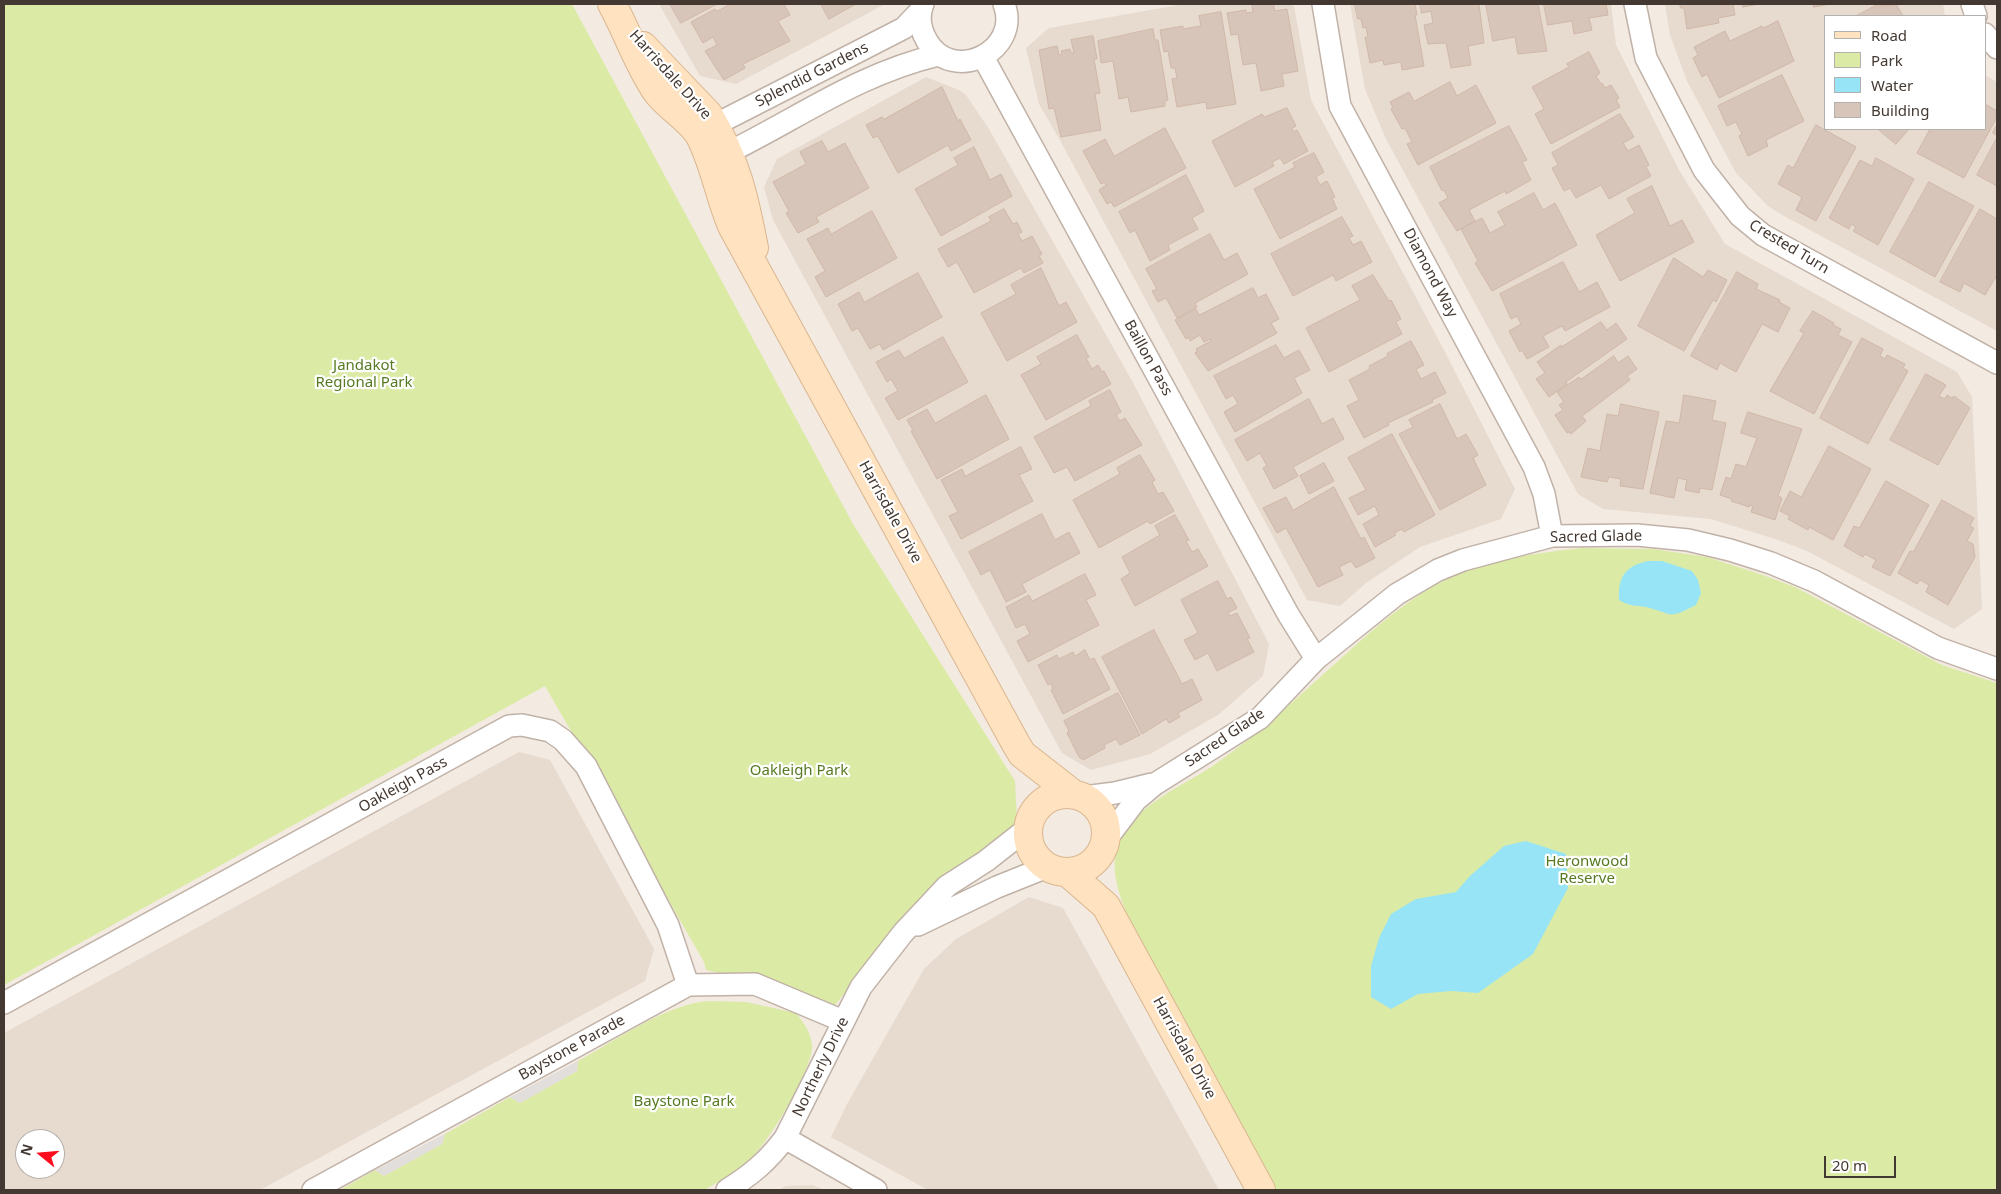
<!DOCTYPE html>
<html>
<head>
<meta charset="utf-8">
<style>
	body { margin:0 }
	#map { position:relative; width:2001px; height:1194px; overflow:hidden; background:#f3eae2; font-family:"Noto Sans",sans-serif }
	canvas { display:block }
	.frame { position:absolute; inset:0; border:5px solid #443932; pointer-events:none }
	.legend { position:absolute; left:1824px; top:15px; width:162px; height:115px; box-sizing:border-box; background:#fff; border:1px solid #b4b0ad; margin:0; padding:6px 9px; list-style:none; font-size:15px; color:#443932 }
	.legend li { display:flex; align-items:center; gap:10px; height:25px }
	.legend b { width:25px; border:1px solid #b4b0ad }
	.north { position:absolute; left:15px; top:1129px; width:50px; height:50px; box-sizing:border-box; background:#fff; border:1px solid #b4b0ad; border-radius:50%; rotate:287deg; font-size:14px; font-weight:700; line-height:20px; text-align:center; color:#443932 }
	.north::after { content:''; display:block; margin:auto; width:18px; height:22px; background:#ff0c1d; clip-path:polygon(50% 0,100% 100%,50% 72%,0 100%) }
	.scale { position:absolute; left:1824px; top:1156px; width:72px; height:22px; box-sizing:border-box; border:2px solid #443932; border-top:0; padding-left:6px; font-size:15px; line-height:18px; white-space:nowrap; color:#443932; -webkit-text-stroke:4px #fff; paint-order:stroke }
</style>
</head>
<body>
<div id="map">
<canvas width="2001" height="1194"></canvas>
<div class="frame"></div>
<ul class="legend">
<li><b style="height:6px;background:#ffe2bf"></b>Road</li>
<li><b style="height:14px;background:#dbeba6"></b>Park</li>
<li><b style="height:14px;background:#97e4f6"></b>Water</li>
<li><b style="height:14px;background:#d8c5b9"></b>Building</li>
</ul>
<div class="north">N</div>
<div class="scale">20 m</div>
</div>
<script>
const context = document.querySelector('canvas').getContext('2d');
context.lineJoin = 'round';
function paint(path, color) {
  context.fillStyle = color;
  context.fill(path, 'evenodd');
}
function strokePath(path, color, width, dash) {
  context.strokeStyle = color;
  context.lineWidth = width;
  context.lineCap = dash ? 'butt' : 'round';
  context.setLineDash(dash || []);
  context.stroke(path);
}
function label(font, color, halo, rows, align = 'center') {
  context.font = font + ' "Noto Sans",sans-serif';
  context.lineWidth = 4.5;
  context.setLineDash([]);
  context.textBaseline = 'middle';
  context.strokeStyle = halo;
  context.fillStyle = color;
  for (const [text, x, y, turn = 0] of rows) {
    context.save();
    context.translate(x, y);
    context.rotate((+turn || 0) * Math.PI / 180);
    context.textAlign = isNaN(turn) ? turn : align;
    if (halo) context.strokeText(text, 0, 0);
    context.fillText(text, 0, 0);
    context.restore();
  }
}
const residential = new Path2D(`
	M659,4H885L736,84L700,76Z
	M1184,4H1291L1294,6L1311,100L1445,352L1515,489L1501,519L1420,547L1366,583L1340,606L1307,600L1061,142L1039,104L1026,48L1049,28Z
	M1350,4H1611L1616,45L1679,170L1725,244L1957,372L1972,397L1982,609L1954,629L1805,550L1775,539L1711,519L1603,509L1578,494L1385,137L1365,89Z
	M1665,4H1943L1945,16H1825V129H1985V75L1997,82V331L1784,216L1768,206L1736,173L1687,81L1670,35Z
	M926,77L959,90L966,95L989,129L1131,379L1269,644L1263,676L1218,715L1150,754L1091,770L1062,753L773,220L764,187L777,159Z
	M519,752L550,760L654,949L645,981L260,1190H4V1033ZM25,1139H55V1169H25Z
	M1029,897L1063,908L1219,1190H928L831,1137L847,1104L924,969L956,939Z
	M813,1185L824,1190H778L786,1186Z`);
const green = new Path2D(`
	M4,4H572L853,524L1015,781L1017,820L1000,844L871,960L835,1005L793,988L791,990L706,970L704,962L545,686L4,985Z
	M1582,548L1653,549L1707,557L1760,574L1795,587L1942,665L1997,683V1190H1276L1135,933C1125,909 1107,873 1118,846C1134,803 1183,787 1217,763C1264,730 1304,691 1347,653C1378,625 1409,598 1447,579C1490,559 1536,553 1582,548Z
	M708,1001L746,1002L796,1013C804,1023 812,1034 812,1047C811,1073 768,1143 749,1161C735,1173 720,1181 704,1190H340L375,1170L384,1176L442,1144L445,1134L510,1097L520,1103L577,1071L578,1061C617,1040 664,1005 708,1001Z`);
const parking = new Path2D(`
	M578,1061L577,1071L520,1103L510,1097Z
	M445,1134L442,1144L384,1176L375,1170Z`);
const water = new Path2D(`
	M1648,561H1662L1692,571L1698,580L1701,593L1696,605C1667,620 1674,614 1646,607C1635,605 1631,607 1619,600C1618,577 1625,566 1648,561Z
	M1526,841L1566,854L1568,888L1533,954L1478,993L1451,991L1418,994L1391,1009L1371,997V966L1379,938L1391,914L1416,899L1456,892L1470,876L1504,846Z`);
const building = new Path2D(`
	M670,4H717L681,23Z
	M731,4H784L790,15L778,21L790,41L743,64L745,68L724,80L705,51L717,45L713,37L703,43L691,22L715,9L717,11Z
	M821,4H856L829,19Z
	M1273,4L1275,11L1287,9L1298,71L1282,74L1284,86L1261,91L1256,63L1243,65L1238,34L1231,35L1227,13L1246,10V13L1253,12L1252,5Z
	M1355,4H1415L1417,15H1415L1424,66L1402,70L1401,62L1384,65L1383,60L1370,63L1365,37H1368L1366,27L1363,28L1361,19H1358Z
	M1420,4H1479L1484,43L1468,46L1471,65L1451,68L1446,43L1428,44L1424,25L1433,23L1431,11L1422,13Z
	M1486,4H1538L1547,51L1518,54L1515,37L1493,41Z
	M1544,4H1606L1608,15L1589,18L1592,30L1574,34L1572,21L1548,25Z
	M1680,4H1733L1735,15L1718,18L1719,23L1687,29L1684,8H1681Z
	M1742,4H1759L1743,7Z
	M1813,4H1830L1814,7Z
	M1879,4L1883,6L1896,4L1903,16H1856Z
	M1221,12L1236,104L1207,109L1206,102L1177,107L1172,79L1177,78L1175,68H1171L1168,51L1164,52L1160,30L1183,26V29L1201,26L1199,16Z
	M1778,21L1794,61L1719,98L1707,74L1702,77L1693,58L1698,55L1694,47L1725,31L1730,41L1762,26L1763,28Z
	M1153,29L1155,40H1158L1168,100L1165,101V106L1131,112L1128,97L1119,99L1113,61L1101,63L1098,41Z
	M1093,36L1097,59H1094L1100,93L1095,94L1101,130L1061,137L1054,108L1049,109L1039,50L1057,46L1059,55H1062L1061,51L1070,49L1071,53H1074L1071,40Z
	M1589,52L1600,73L1596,76L1601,84L1602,83L1605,88L1611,85L1619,98L1616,100L1620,107L1551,144L1535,114L1544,109L1532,87L1569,67L1567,64Z
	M1782,75L1804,121L1766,140L1768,146L1748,156L1739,136L1742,134L1736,122L1727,126L1718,106Z
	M1450,82L1457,96L1476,85L1496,123L1418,165L1407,144L1412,142L1405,128L1402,129L1391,109L1393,108L1390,102L1409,92L1414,101Z
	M942,87L958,121L960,119L971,140L951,151L948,145L898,173L878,136L873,138L866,125L882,117L884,119Z
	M1985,104L1997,111V117L1964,178L1917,153L1930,129H1985Z
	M1287,108L1296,126L1292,128L1294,132L1297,130L1308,151L1284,164L1280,158L1272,162L1274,166L1235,187L1212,141L1262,114L1264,117Z
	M1620,114L1634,137L1623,143L1628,151L1639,145L1649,165L1646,167L1651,176L1609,199L1601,185L1576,198L1570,188L1564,191L1552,168L1558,165L1552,153Z
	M1816,125L1856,147L1816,221L1796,210L1802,197L1778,184L1788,165L1793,168Z
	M1997,125V135L1993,133Z
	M1509,126L1527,160L1522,162L1531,180L1506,194L1505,191L1469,210L1475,221L1457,231L1439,203L1448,198L1444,190L1442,191L1430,167Z
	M1165,128L1186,168L1114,207L1111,202L1107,204L1099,190L1106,185L1105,182L1101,184L1083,151L1105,139L1114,156Z
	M1878,129H1909L1896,144Z
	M1997,138V186L1977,175Z
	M822,141L828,152L845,143L869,188L816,217L819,222L798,233L786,213L789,211L773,182L806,164L800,152Z
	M974,147L990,180L1001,174L1012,196L941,236L915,189L958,165L954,158Z
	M1314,153L1324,172L1316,177L1320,185L1327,181L1335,197L1332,198L1337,209L1280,239L1254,189L1295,167L1293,163Z
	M1876,158L1914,179L1878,245L1853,231L1856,227L1851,224L1849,229L1829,218L1860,160L1872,166Z
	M1186,175L1204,211L1192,218L1198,229L1168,245L1170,250L1150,261L1135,230L1130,233L1119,212Z
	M1929,182L1974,206L1935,277L1890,252Z
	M1652,186L1670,226L1682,220L1694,242L1620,281L1596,235L1635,213L1627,199Z
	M1534,193L1543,210L1555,203L1577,245L1492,291L1475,263L1478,261L1461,229L1482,218L1490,233L1505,225L1498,212Z
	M1004,209L1013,224L1017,222L1022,232L1018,234L1022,241L1032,236L1042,254L1039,256L1043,263L1024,273L1021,268L974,293L957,262L948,267L938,249L991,221L989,217Z
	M1980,209L1997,219V275L1985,295L1964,283L1960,292L1940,282Z
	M872,211L897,258L826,297L815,277L825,271L807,239L828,228L831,234Z
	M1342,217L1353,236L1349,238L1353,245L1361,241L1372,262L1336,281L1333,275L1293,296L1271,254Z
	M1210,234L1224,260L1237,253L1248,274L1195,303L1197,307L1177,318L1166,298L1158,302L1152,291L1157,289L1146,269Z
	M1674,258L1703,277L1708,270L1727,280L1716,302L1713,300L1684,351L1638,326Z
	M1563,262L1579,292L1597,282L1610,307L1565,331L1562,326L1543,336L1549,347L1527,359L1522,350L1520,352L1509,331L1521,324L1517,316L1511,319L1500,294Z
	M1041,268L1059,306L1066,302L1077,322L1007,361L981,313L1016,294L1011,285Z
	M1737,272L1758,284L1756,289L1780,300L1779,302L1790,308L1778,332L1762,324L1736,372L1720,363L1717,370L1691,356Z
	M918,273L942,317L883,350L880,344L870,349L858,328L852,331L838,304L859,292L864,302Z
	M1373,275L1389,301L1391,300L1401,319L1396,322L1402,334L1329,372L1306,328L1360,300L1352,286Z
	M1253,288L1258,298L1266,294L1279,319L1271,323L1277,333L1208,371L1195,353L1197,352L1196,349L1211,341L1210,339L1204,342L1200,335L1190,341L1189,337L1186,339L1175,320L1196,309L1199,315Z
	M1813,311L1834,323L1833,325L1841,329L1838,335L1852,342L1814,414L1770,391L1804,333L1800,331Z
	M1601,322L1607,330L1616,323L1627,339L1566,382L1567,384L1549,397L1536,379L1545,373L1537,362L1561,345V347Z
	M1077,335L1089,357L1086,358L1092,369L1098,365L1102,372L1104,371L1111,384L1046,420L1021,375L1041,364L1037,357Z
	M943,337L968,382L898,420L885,398L898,391L891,379L887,382L876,362L899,350L904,358Z
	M1862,338L1883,349L1880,356L1885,359L1887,355L1905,364L1903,368L1908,371L1868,444L1820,418Z
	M1411,341L1424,365L1416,369L1421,379L1435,372L1446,393L1432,400L1433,402L1388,423L1389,425L1364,438L1347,406L1359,400L1349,380L1370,369L1369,366L1388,356L1387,354Z
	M1276,345L1284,358L1299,350L1310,370L1294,378L1302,393L1235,432L1224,412L1238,404L1233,395L1226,399L1214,376Z
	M1614,356L1618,363L1628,356L1637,369L1627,376L1630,380L1582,416L1586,421L1571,434L1569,432L1567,433L1555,415L1563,410L1559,405L1564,402L1557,392L1579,377L1581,379Z
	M1926,374L1946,385L1939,396L1945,399L1947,395L1952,398L1954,396L1970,408L1938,465L1890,440Z
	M1110,390L1121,412L1116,415L1120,421L1125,418L1142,445L1075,481L1067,467L1054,473L1034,437L1091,406L1089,401Z
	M986,395L1009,439L937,479L911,431L913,430L907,420L927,409L935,423Z
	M1684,395L1716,401L1712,420L1726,423L1712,490L1700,488L1699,493L1685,490L1687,480L1678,478L1674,498L1650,493L1666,421L1679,423Z
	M1309,399L1322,424L1333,418L1344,439L1293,467L1298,476L1274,489L1263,468L1267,466L1260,453L1247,461L1235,440Z
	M1440,404L1457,439L1466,434L1478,455L1473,458L1486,485L1440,510L1399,434L1413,427L1409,420Z
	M1621,404L1659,412L1643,489L1620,486L1621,479L1609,477L1607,482L1581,477L1588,448L1600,451L1607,414L1618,416Z
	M1748,412L1802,429L1778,496L1782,498L1775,520L1751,512L1753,506L1750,505L1749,507L1731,501L1732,499L1720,495L1726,477L1731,479L1736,464L1746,467L1757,438L1741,433Z
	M1392,434L1435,515L1404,532L1402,529L1394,533L1396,535L1375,547L1363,524L1379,515L1375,506L1358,515L1349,498L1366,490L1348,458Z
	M1829,446L1871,469L1833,540L1809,527L1808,530L1788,519L1790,516L1780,511L1790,491L1801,497Z
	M1021,447L1032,469L1019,475L1033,501L961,539L949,516L958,512L941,480L962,469L965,476Z
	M1140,455L1155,480L1152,482L1158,494L1163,492L1174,511L1150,524L1148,521L1099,548L1073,500L1120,474L1117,468Z
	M1324,463L1334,481L1309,494L1300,476Z
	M1886,481L1929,505L1890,576L1872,567L1876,560L1865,554L1863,557L1844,546L1854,526L1859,528Z
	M1334,487L1361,539L1364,537L1375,558L1356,568L1351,561L1339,567L1343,575L1318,587L1286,528L1277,533L1263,508L1286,497L1293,510Z
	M1942,500L1974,518L1970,526L1974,528L1967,541L1973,544L1975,557L1948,605L1926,592L1929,585L1920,580L1917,584L1898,573L1910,551L1913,552Z
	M1042,514L1055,540L1069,532L1080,553L1022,584L1026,592L1006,602L990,570L981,575L969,552Z
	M1175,515L1189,540L1186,541L1192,552L1198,549L1208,566L1135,606L1121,579L1130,573L1122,557L1160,535L1155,526Z
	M1085,574L1096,595L1086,600L1099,625L1028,662L1017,641L1030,634L1025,624L1016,628L1006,607L1029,595L1032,601Z
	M1218,581L1227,599L1231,597L1237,608L1228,613L1230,616L1237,613L1250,638L1247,639L1254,652L1217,671L1208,653L1195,660L1184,640L1198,633L1181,600Z
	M1154,630L1182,684L1192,679L1202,700L1178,713L1180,717L1169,723L1166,719L1142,734L1102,657Z
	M1085,650L1090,660L1094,658L1110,689L1063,714L1051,690L1053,689L1051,683L1048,685L1038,665L1057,655L1059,659L1073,652L1075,656Z
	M1118,693L1140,735L1120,745L1116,739L1104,745L1105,748L1083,760L1079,757L1067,733L1069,731L1064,721Z`);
const street = new Path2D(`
	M923,4C918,16 920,29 927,41C952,85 1022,51 1004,4
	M1323,4L1340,106L1534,467L1544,494L1552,536
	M1635,4L1646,58L1704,170L1740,216L1763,235L1997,363
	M1972,4L1976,16
	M1985,34L1997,48
	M983,57L1288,614L1316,659
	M701,132L904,28L921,10
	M715,159C792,123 854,75 938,55
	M1084,797L1115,793L1152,784
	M1105,841L1136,800L1155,784L1260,718L1316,659L1397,594L1438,570L1463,560L1552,536L1637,535L1688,540L1730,550L1771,563L1814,581L1938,648L1997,669
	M918,925L997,887L1047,867
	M4,1003L509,726L522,725L550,731L563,740L586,766L668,925L688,985
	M785,1138L876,1190
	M313,1190L688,985L755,984L843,1021
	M727,1190C751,1175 768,1161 785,1138L861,987L903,933L947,886L986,861L1028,828`);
const secondary = new Path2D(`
	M612,4C628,33 638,65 657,92C669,108 690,119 700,136C715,165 719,196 732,226L1016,744L1022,754L1072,793
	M643,46L708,114C736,160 744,196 754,248
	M1028 833a39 39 0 1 1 78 0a39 39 0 1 1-78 0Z
	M1067,872L1106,906L1261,1190`);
const streetNames = [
	["Harrisdale Drive",670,75,48],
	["Splendid Gardens",812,75,-27],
	["Crested Turn",1789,247,31],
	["Diamond Way",1430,273,62],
	["Baillon Pass",1148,358,61],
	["Harrisdale Drive",890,512,61],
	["Sacred Glade",1596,537,-1],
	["Sacred Glade",1225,738,-34],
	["Oakleigh Pass",403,785,-29],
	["Baystone Parade",572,1048,-29],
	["Harrisdale Drive",1184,1048,61],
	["Northerly Drive",821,1067,-64]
];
const parkNames = [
	["Jandakot",364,366],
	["Regional Park",364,383],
	["Oakleigh Park",799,771],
	["Heronwood",1587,862],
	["Reserve",1587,879],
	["Baystone Park",684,1102]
];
paint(residential, '#e7dacf');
paint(green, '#dbeba6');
paint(parking, '#e2dedb');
paint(water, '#97e4f6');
paint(building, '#d8c5b9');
strokePath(building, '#d0b8a9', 1);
strokePath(street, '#c1b2a7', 24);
strokePath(secondary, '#dab68f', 30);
strokePath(street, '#fff', 21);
strokePath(secondary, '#ffe2bf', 28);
label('15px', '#443932', '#fff', streetNames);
label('15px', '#567a21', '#fff', parkNames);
</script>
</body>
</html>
